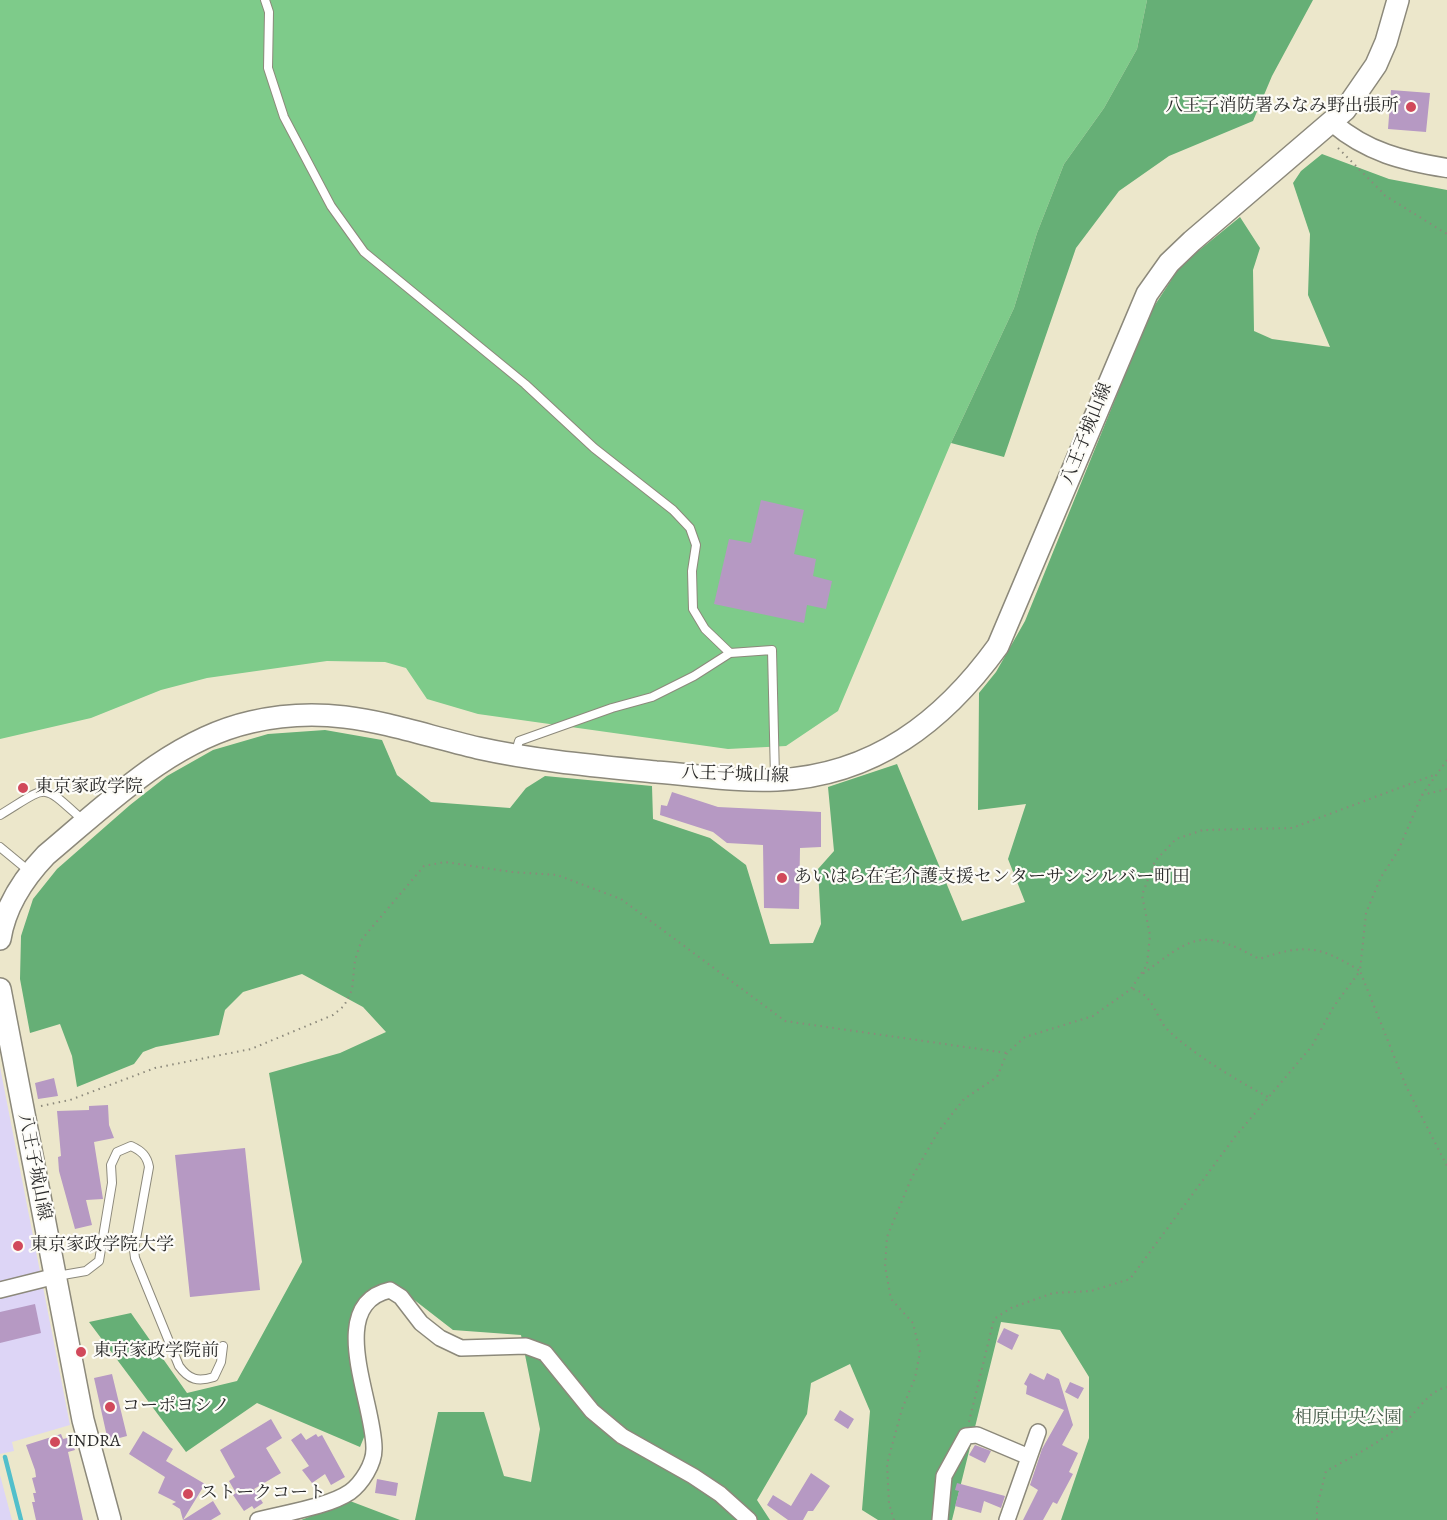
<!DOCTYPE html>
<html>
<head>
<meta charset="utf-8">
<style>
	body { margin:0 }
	canvas { display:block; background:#ece7cb }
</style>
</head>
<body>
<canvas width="1447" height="1520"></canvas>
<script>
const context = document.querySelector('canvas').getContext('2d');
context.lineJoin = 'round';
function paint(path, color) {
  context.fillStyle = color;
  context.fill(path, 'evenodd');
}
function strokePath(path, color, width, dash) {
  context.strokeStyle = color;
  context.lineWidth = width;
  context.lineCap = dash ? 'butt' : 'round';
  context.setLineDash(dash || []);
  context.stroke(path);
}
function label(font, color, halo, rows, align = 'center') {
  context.font = font + ' Alegreya,"Noto Serif JP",serif';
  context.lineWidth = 4.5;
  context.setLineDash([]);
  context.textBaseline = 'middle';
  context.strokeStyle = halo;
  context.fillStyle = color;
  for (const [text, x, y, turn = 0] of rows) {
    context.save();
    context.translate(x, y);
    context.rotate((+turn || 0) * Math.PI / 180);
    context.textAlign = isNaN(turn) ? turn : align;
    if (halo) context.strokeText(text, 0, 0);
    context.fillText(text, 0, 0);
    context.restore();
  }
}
const built = new Path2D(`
	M0,1067L70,1425L12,1442L14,1451L0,1454Z
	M0,1475L12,1520H0Z`);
const green = new Path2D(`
	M0,0H1147L1137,49L1104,108L1064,164L1037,233L1014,308L951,443L838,711L786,746L728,749L478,714L427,699L406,668L385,662L327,661L207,678L161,690L91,718L0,739Z`);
const forest = new Path2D(`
	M1147,0H1313L1272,76L1253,121L1169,156L1119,191L1076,248L1004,457L951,443L1014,308L1037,233L1064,164L1104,108L1137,49Z
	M1322,154L1389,179L1447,190V1520H1061L1089,1438V1377L1060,1330L1001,1322L952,1520H878L862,1510L870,1411L850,1364L811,1383L807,1414L757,1500L770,1520H415L438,1412H484L504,1476L531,1482L540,1429L521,1335L453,1330L395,1285L351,1327L367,1430L360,1447L257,1403L186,1452L89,1322L131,1313L187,1393L237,1381L302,1262L269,1073L340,1053L386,1032L363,1007L302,974L243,992L225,1010L219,1035L156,1047L143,1052L134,1064L77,1087L72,1056L60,1024L30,1033L20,979L21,936L33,899L57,869L130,805L167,776L213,750L268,734L325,730L382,740L397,775L431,802L510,808L526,788L545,776L652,786L653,819L710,838L746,865L770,944L813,943L821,924L818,869L834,851L828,787L897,764L962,921L1025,902L1008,859L1026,804L978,810L979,693L996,672L1025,621L1151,311L1181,265L1240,217L1260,248L1253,270L1254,331L1272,339L1330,347L1308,295L1310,234L1293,183L1301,171Z
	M350,1501L400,1520H301Z`);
const stream = new Path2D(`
	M5,1457L21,1520`);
const building = new Path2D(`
	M1391,90L1430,93L1426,132L1388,129Z
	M761,500L804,510L794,554L816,559L813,576L832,581L826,609L807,605L804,623L714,604L729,539L751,543Z
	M672,792L718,807L821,812V847L800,848L799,909L764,908L763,845L727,843L713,832L660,815L661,805L667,806Z
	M54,1078L58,1096L38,1099L35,1083Z
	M108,1105L109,1125L114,1138L94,1142L103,1199L86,1200L92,1225L75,1229L59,1171L58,1157L61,1156L57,1111L89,1110V1106Z
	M245,1148L260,1290L190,1297L175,1155Z
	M35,1304L41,1333L0,1343V1312Z
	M1004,1328L1019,1335L1012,1350L997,1342Z
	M1030,1373L1044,1380L1047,1373L1059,1379L1073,1425L1062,1445L1078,1453L1069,1472L1073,1474L1057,1504L1053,1502L1043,1520H1023L1038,1490L1030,1485L1042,1449L1064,1410L1026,1394L1027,1386L1024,1384Z
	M112,1374L127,1436L108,1441L94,1378Z
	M1070,1382L1084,1388L1078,1399L1065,1392Z
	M840,1410L854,1419L848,1429L834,1420Z
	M271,1419L282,1438L266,1448L281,1473L254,1489L263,1503L254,1509L252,1506L244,1511L233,1495L236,1493L229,1481L235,1477L220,1450Z
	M143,1431L173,1449L166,1461L205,1484L183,1520L213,1501L221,1514L211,1520H183L180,1509L172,1504L176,1502L158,1493L165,1477L129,1454Z
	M301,1433L306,1440L316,1434L318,1437L322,1435L345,1477L331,1485L325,1474L312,1483L302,1470L309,1466L291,1440Z
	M61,1434L63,1439L71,1437L75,1450L68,1452L83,1520H36L32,1502H35L33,1493H36L32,1478L36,1477L35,1470L26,1445Z
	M975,1445L991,1451L985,1463L969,1455Z
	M811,1473L830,1486L813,1511H808L803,1520H788L767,1505L773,1495L791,1506Z
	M377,1479L398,1483L396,1496L375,1493Z
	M957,1483L1005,1496L1001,1508L984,1501L981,1513L955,1506L959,1491L955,1490Z`);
const path = new Path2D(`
	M1338,148L1385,195
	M1384,195L1447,234
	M1447,760L1422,795L1398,851L1381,877L1366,913L1360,971L1406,1086L1447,1166
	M1422,795L1447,789
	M1133,989C1155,995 1155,1020 1171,1033C1199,1058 1235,1079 1268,1097
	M41,1106L70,1100L155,1068L251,1049L333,1015L344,1006L352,990L355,960L362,939L424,866L445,862L512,872L557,875L621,899L785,1021L1007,1053
	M969,1422L994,1319L1011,1308L1053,1293L1091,1291L1130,1279L1234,1138L1312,1046L1334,1006L1360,971C1319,945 1304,944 1259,959C1200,926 1192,938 1141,975
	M894,1520L889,1504L887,1464L902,1409L915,1378L920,1352L913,1323L891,1299L885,1266L887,1237L911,1179L938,1132L964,1099L997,1077L1007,1053L1025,1037L1093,1016L1131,989L1147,965L1150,935L1142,895L1155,861L1176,839L1203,830L1292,828L1434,775
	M1317,1520V1507L1326,1471C1354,1456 1381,1442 1405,1422C1419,1410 1428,1391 1447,1387`);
const service = new Path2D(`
	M265,0L269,12L268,68L284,117L331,206L364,252L525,384L594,448L673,510L690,528L696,545L692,571L693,609L705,629L730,653
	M515,755L519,741L612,708L652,697L694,676L730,653L772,650L775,778
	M0,815C51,784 40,782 85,822
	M0,847L29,871
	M57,1276L86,1271L99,1261L112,1183L111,1165L117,1152L131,1146C142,1151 147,1156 149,1167L134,1250L135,1258L179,1366C189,1380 198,1382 214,1377L221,1362L223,1346`);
const minor = new Path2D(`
	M0,1290L56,1276
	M258,1520C284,1513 328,1507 350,1492C362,1483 374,1464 374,1449C375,1404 324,1305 390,1290L401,1297L421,1323L440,1338L461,1348L526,1346L545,1353L592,1411L622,1436L693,1476L720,1494L749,1520
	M940,1520L944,1476L966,1436L977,1435L1029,1457
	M1007,1520L1038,1432`);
const tertiary = new Path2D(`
	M1333,123C1367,152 1403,161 1447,168`);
const secondary = new Path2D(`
	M0,939C5,907 24,878 46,855C107,804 171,740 251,722C337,702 397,729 478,748C537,761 596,766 656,772C696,775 736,782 777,780C874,775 943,722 998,646L1147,294L1169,263L1192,241L1345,110L1376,65L1386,42L1398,0
	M0,989L83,1420L110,1520`);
const markers = [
	[1411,107,6,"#d1495b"],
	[23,788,6,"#d1495b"],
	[782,878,6,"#d1495b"],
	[18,1246,6,"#d1495b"],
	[81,1352,6,"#d1495b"],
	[110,1407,6,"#d1495b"],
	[55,1442,6,"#d1495b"],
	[188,1494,6,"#d1495b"]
];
const poiNames = [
	["八王子消防署みなみ野出張所",1399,107,"right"],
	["東京家政学院",35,788],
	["あいはら在宅介護支援センターサンシルバー町田",794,878],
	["東京家政学院大学",30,1246],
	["東京家政学院前",93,1352],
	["コーポヨシノ",122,1407],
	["INDRA",67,1442],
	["ストークコート",200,1494]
];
const streetNames = [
	["八王子城山線",1087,434,-68],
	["八王子城山線",735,775,2],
	["八王子城山線",34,1167,79]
];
const parkNames = [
	["相原中央公園",1348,1419]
];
paint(built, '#ddd5f6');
paint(green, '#7ecb8a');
paint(forest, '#66af76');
strokePath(stream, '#52bfcb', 4.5);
paint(building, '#b699c3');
strokePath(service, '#8c897b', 10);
strokePath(minor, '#8c897b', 18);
strokePath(tertiary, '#8c897b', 21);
strokePath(secondary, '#8c897b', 24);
strokePath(path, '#8c897b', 2, [1.5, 4.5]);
strokePath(service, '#fff', 8);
strokePath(minor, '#fff', 15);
strokePath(tertiary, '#fff', 18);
strokePath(secondary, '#fff', 21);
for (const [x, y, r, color] of markers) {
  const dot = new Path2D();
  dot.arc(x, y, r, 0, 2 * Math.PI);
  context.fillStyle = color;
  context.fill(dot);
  strokePath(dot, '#fdfcf7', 2);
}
label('18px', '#2b2b2b', '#fdfcf7', poiNames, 'left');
label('18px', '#2b2b2b', '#fdfcf7', streetNames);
label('18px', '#445b48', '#fdfcf7', parkNames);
</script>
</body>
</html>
